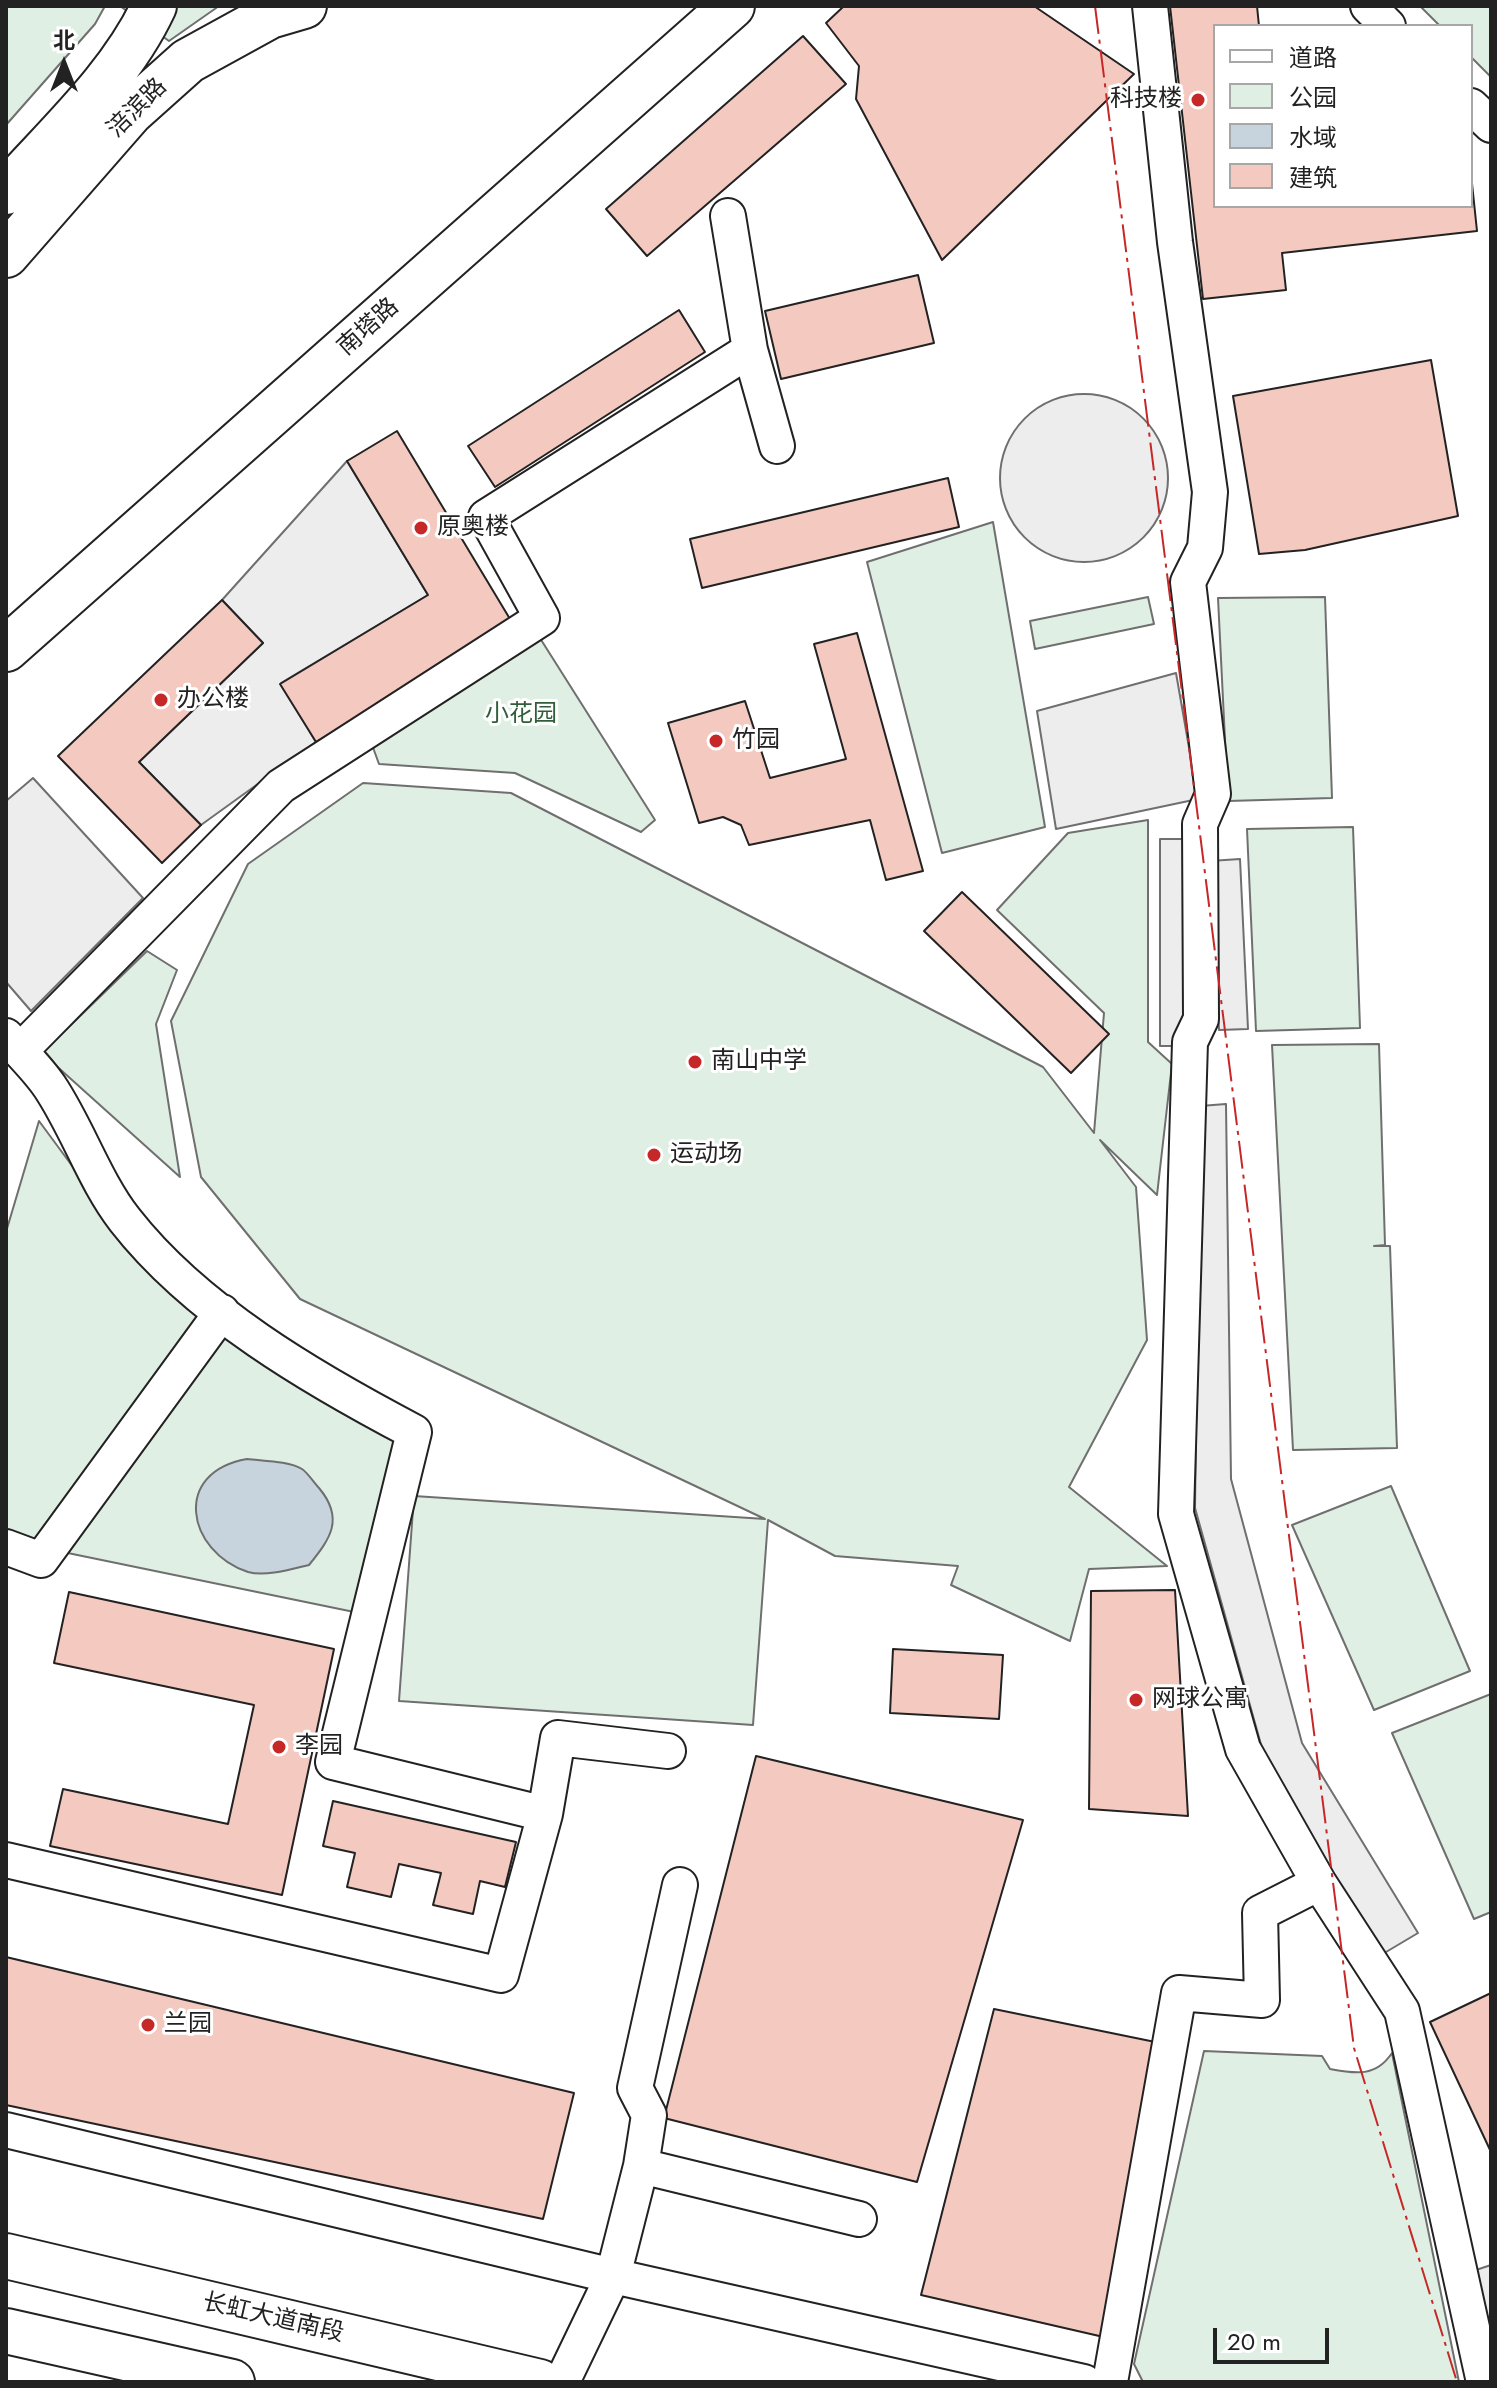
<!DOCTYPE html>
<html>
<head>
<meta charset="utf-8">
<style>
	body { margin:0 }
	#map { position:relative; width:1497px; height:2388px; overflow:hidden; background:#fff; font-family:Jost,"Noto Sans SC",sans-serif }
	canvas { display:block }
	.frame { position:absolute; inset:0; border:8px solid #222; pointer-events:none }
	.legend { position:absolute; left:1213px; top:24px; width:260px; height:184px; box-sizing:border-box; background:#fff; border:2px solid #a7a7a7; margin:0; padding:10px 14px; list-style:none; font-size:24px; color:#222 }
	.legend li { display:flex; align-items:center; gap:16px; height:40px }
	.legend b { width:40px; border:2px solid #a7a7a7 }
	.north { position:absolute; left:24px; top:24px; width:80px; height:80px; -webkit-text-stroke:6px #fff; paint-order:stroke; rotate:0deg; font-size:22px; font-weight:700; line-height:32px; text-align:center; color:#222 }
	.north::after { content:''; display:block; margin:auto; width:28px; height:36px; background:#222; clip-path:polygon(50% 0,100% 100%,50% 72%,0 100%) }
	.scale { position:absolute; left:1213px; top:2328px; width:116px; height:36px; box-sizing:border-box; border:4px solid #222; border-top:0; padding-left:10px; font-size:24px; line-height:28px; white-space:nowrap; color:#222; -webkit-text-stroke:6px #fff; paint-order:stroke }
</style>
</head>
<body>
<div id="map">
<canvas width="1497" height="2388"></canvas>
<div class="frame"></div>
<ul class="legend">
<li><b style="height:10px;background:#fff"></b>道路</li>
<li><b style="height:22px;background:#e0efe3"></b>公园</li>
<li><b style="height:22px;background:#c7d3dd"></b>水域</li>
<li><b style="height:22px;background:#f3c9c0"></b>建筑</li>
</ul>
<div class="north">北</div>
<div class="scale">20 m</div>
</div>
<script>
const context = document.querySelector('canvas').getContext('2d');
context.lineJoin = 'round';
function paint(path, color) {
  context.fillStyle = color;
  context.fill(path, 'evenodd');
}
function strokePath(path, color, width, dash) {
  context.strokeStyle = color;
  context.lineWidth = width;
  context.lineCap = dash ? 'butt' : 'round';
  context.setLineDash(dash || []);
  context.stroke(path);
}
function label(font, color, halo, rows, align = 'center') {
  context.font = font + ' Jost,"Noto Sans SC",sans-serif';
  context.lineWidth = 6;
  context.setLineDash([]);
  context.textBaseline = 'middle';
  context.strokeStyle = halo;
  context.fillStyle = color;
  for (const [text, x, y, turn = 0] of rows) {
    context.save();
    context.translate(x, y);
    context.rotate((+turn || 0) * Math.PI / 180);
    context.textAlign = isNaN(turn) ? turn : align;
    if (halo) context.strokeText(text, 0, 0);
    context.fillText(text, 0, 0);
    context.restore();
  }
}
const green = new Path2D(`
	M6,6H105L95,24L6,125Z
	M120,6H219L169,41Z
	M1420,6H1491V77L1471,57V26H1440Z
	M993,522L1045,827L942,853L867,562Z
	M1148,597L1154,624L1035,649L1030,621Z
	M1325,597L1332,798L1228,801L1218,598Z
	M538,635L655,820L641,832L515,773L379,764L371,742Z
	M363,783L511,793L1043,1067L1094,1133L1104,1013L997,910L1068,833L1148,820V1042L1172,1064L1157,1195L1100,1140L1136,1187L1147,1340L1069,1487L1167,1566L1089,1569L1070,1641L951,1585L958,1566L835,1556L768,1520L753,1725L399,1701L414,1496L765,1519L300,1299L201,1177L171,1021L248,864Z
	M1353,827L1360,1028L1256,1031L1247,829Z
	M147,951L177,970L156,1024L180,1177L42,1053Z
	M1379,1044L1385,1245L1374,1246H1390L1397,1448L1293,1450L1272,1045Z
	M39,1121L118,1228L208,1316L37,1545L6,1534V1232Z
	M222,1330L403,1440L359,1613L58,1551Z
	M1391,1486L1470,1671L1374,1710L1292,1525Z
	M1491,1694V1912L1474,1919L1392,1733Z
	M1204,2051L1322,2056L1330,2069C1356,2074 1376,2077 1392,2053L1459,2382H1143L1134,2364Z`);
const parking = new Path2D(`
	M1000 478a84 84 0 1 1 168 0a84 84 0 1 1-168 0Z
	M347,461L428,595L281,683L316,742L201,825L139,762L263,643L222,600Z
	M1176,673L1198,799L1056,829L1037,711Z
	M33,778L143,898L31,1011L6,982V801Z
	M1160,839H1184V1046H1160Z
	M1240,859L1248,1029L1219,1030L1210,861Z
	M1226,1104L1231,1479L1302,1743L1418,1933L1381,1955L1265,1759L1195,1508L1200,1106Z
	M1491,2265V2357L1476,2270Z`);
const water = new Path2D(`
	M247,1459C263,1461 289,1461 302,1469C308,1473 314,1483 319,1488C345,1519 330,1539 309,1565C292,1569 266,1577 248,1572C186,1551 172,1472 247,1459Z`);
const building = new Path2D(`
	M844,6H1034L1134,74L942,260L856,99L859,66L826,23Z
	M1170,6H1257L1259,26H1215V206H1471V174L1477,231L1282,253L1286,290L1203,299Z
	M803,36L846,84L647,256L606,209Z
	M918,275L934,343L781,379L765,311Z
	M679,310L705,352L495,487L468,446Z
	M1431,360L1458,516L1305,550L1259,554L1233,396Z
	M397,431L513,624L316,742L280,684L428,595L347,461Z
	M948,478L959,527L702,588L690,539Z
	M222,600L263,643L139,762L201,825L162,863L58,756Z
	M857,633L923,871L886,880L870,820L749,845L741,825L723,817L699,823L668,723L745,701L770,778L846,759L814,644Z
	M962,892L1109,1034L1071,1073L924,931Z
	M1175,1590L1188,1816L1089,1809L1091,1591Z
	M69,1592L334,1649L282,1895L50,1846L63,1789L228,1824L254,1705L54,1663Z
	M893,1649L1003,1655L999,1719L890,1713Z
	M756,1756L1023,1820L917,2182L664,2118Z
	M333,1801L516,1842L505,1887L480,1881L473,1914L433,1905L441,1873L399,1864L391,1897L347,1887L355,1853L323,1846Z
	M6,1957L574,2093L543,2219L6,2105Z
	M1491,1993V2152L1430,2022Z
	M994,2009L1165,2044L1108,2338L921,2295Z`);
const minor = new Path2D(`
	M1150,6L1175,242L1210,492L1205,548L1188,582L1213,794L1200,824L1201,1019L1190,1042L1176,1514L1243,1749L1319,1883L1402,2011L1484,2382
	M1368,6L1388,26
	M1471,106L1491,125
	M750,350L777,446
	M6,1036C21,1053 38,1069 50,1087C78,1129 94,1180 125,1220C196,1311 313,1379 414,1432L333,1762L545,1814L558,1738L668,1751
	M20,1051L281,786L542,618L486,517L750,350L728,216
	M6,1547L41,1560L222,1312
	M6,1860L501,1975L545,1814
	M6,2130L613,2276L641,2166L859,2219
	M641,2166L649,2115L635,2088L680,1885
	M562,2382L613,2276L1084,2382
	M1110,2382L1179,1993L1262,2000L1260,1913L1319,1883`);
const tertiary = new Path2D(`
	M6,649L732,6`);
const secondary = new Path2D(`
	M6,192C58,134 121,77 154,6
	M6,255L131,112L188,61L270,16L304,6`);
const trunk = new Path2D(`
	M6,2256L540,2382
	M6,2331L232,2382`);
const power = new Path2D(`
	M1095,6L1354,2048L1457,2382`);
const markers = [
	[1198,100,8,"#c62828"],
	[421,528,8,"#c62828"],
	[161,700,8,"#c62828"],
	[716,741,8,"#c62828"],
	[695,1062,8,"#c62828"],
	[654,1155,8,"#c62828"],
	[1136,1700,8,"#c62828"],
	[279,1747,8,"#c62828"],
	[148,2025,8,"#c62828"]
];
const poiNames = [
	["科技楼",1182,100,"right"],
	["原奥楼",437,528],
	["办公楼",177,700],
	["竹园",732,741],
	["南山中学",711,1062],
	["运动场",670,1155],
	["网球公寓",1152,1700],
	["李园",295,1747],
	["兰园",164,2025]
];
const streetNames = [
	["涪滨路",138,109,-45],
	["南塔路",369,328,-42],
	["长虹大道南段",273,2319,13]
];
const parkNames = [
	["小花园",521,715]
];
paint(green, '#e0efe3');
strokePath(green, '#6f6f6f', 2);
paint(parking, '#ededed');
strokePath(parking, '#6f6f6f', 2);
paint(water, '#c7d3dd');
strokePath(water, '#6f6f6f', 2);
paint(building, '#f3c9c0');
strokePath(building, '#222', 2);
strokePath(minor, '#222', 38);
strokePath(tertiary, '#222', 48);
strokePath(secondary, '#222', 48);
strokePath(trunk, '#222', 48);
strokePath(minor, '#fff', 34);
strokePath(tertiary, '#fff', 44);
strokePath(secondary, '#fff', 44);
strokePath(trunk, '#fff', 44);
strokePath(power, '#c62828', 2, [28, 6, 4, 6]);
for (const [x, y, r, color] of markers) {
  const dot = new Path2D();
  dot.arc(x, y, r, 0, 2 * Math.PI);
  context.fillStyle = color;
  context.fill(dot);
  strokePath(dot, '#fff', 3);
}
label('24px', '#222', '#fff', poiNames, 'left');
label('24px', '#222', '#fff', streetNames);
label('24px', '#2f5e38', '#fff', parkNames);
</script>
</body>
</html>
